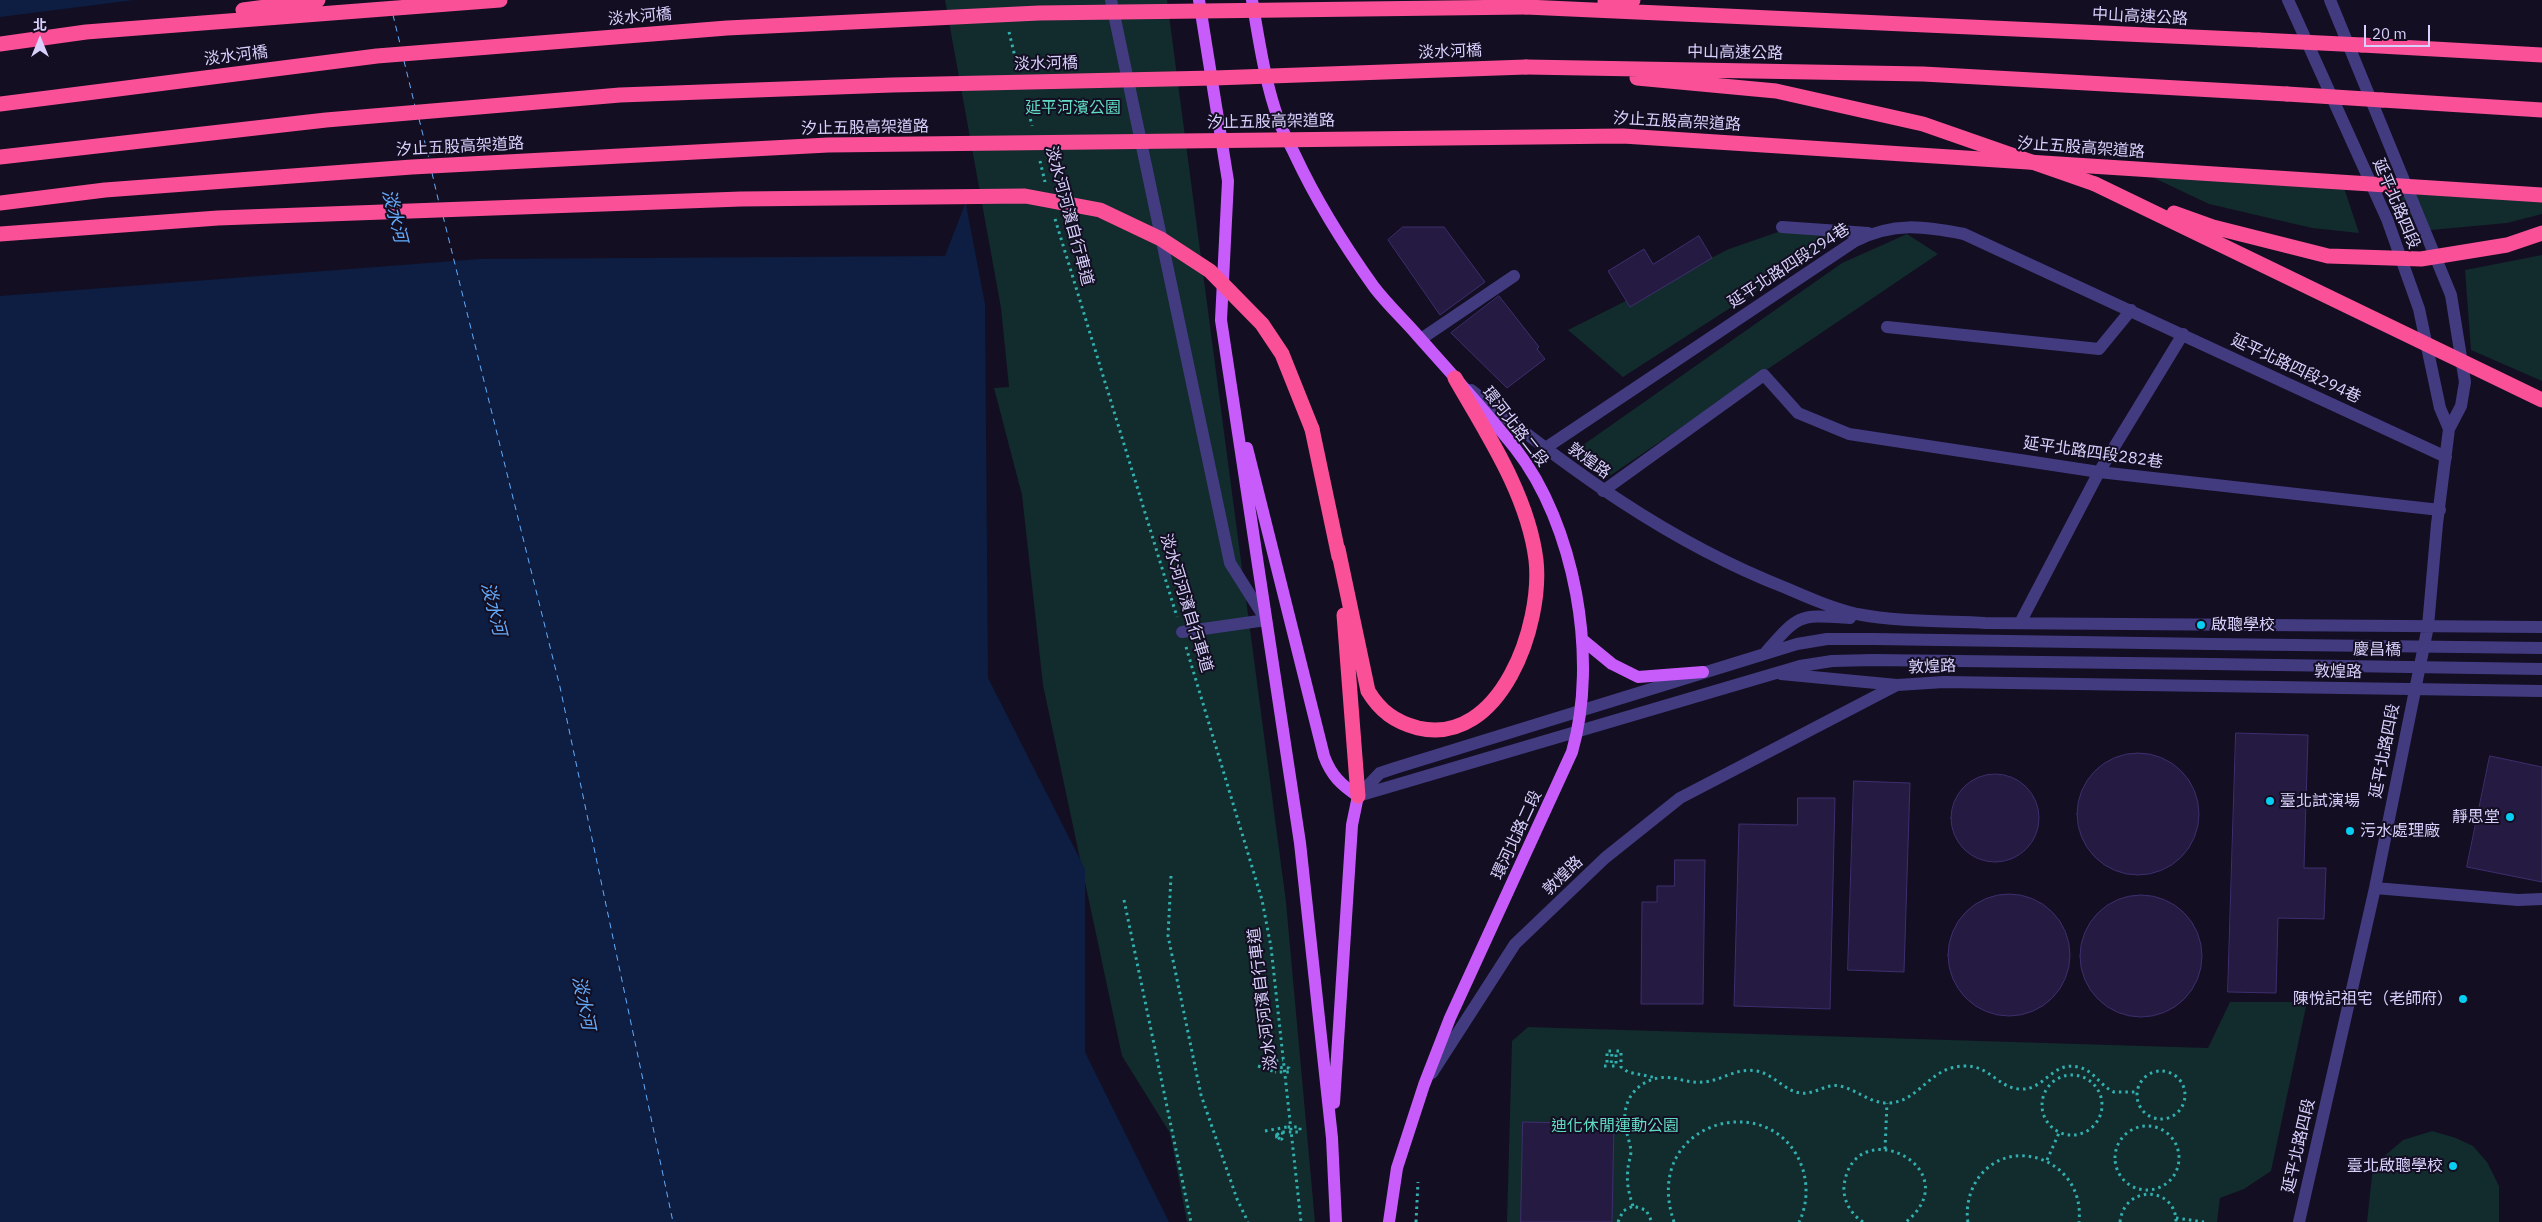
<!DOCTYPE html>
<html>
<head>
<meta charset="utf-8">
<style>
	body { margin:0 }
	#map { position:relative; width:2542px; height:1222px; overflow:hidden; background:#130e22; font-family:"IBM Plex Sans","Noto Sans TC",sans-serif }
	canvas { display:block }
	.north { position:absolute; left:15px; top:15px; width:50px; height:50px; -webkit-text-stroke:4px #130e22; paint-order:stroke; rotate:0deg; font-size:14px; font-weight:700; line-height:20px; text-align:center; color:#d9d1fd }
	.north::after { content:''; display:block; margin:auto; width:18px; height:22px; background:#d9d1fd; clip-path:polygon(50% 0,100% 100%,50% 72%,0 100%) }
	.scale { position:absolute; left:2364px; top:25px; width:66px; height:22px; box-sizing:border-box; border:2px solid #d9d1fd; border-top:0; padding-left:6px; font-size:15px; line-height:18px; white-space:nowrap; color:#d9d1fd; -webkit-text-stroke:4px #130e22; paint-order:stroke }
</style>
</head>
<body>
<div id="map">
<canvas width="2542" height="1222"></canvas>
<div class="north">北</div>
<div class="scale">20 m</div>
</div>
<script>
const context = document.querySelector('canvas').getContext('2d');
context.lineJoin = 'round';
function paint(path, color) {
  context.fillStyle = color;
  context.fill(path, 'evenodd');
}
function strokePath(path, color, width, dash) {
  context.strokeStyle = color;
  context.lineWidth = width;
  context.lineCap = dash ? 'butt' : 'round';
  context.setLineDash(dash || []);
  context.stroke(path);
}
function label(font, color, halo, rows, align = 'center') {
  context.font = font + ' "IBM Plex Sans","Noto Sans TC",sans-serif';
  context.lineWidth = 4;
  context.setLineDash([]);
  context.textBaseline = 'middle';
  context.strokeStyle = halo;
  context.fillStyle = color;
  for (const [text, x, y, turn = 0] of rows) {
    context.save();
    context.translate(x, y);
    context.rotate((+turn || 0) * Math.PI / 180);
    context.textAlign = isNaN(turn) ? turn : align;
    if (halo) context.strokeText(text, 0, 0);
    context.fillText(text, 0, 0);
    context.restore();
  }
}
const green = new Path2D(`
	M945,0H1167L1286,902L1315,1222H1187L1170,1133L1122,1056L1043,685L1022,495L994,388L1009,387L1001,308Z
	M2152,177L2344,188L2359,233L2312,228L2209,204Z
	M2396,190L2542,199V214L2507,223L2420,231Z
	M1778,232L1842,236L1623,377L1568,330L1729,249Z
	M1907,234L1938,254L1605,479L1573,452L1842,263Z
	M2542,255V381L2471,350L2465,270Z
	M2230,1002H2307L2271,1171L2244,1189L2220,1198L2217,1222H1507L1512,1041L1528,1027L2208,1048Z
	M2432,1131L2456,1138L2473,1146L2487,1162L2499,1186V1222H2367L2373,1166L2403,1140Z`);
const water = new Path2D(`
	M0,0H927L985,304L988,678L1085,869V1052L1169,1222H0Z`);
const pier = new Path2D(`
	M134,0H929L967,199L945,256L480,259L0,296V17Z`);
const ferry = new Path2D(`
	M393,15L401,48
	M404,61L415,106
	M419,119L429,159
	M432,173L439,203
	M443,216L560,687L673,1222`);
const building = new Path2D(`
	M1403,227H1444L1485,282L1440,315L1388,240Z
	M1699,236L1712,258L1630,307L1608,271L1644,249L1653,264Z
	M1499,296L1539,347L1537,349L1545,359L1507,388L1451,333Z
	M2236,733L2308,735L2304,868H2326L2324,919L2278,918L2276,993L2228,992Z
	M2077 814a61 61 0 1 1 122 0a61 61 0 1 1-122 0Z
	M2490,756L2542,767V882L2467,867Z
	M1951 818a44 44 0 1 1 88 0a44 44 0 1 1-88 0Z
	M1854,781L1910,783L1904,972L1848,970Z
	M1798,798H1835L1830,1009L1734,1006L1739,824L1797,825Z
	M1675,860H1705L1703,1004H1641L1642,902H1657V886H1674Z
	M1948 955a61 61 0 1 1 122 0a61 61 0 1 1-122 0Z
	M2080 956a61 61 0 1 1 122 0a61 61 0 1 1-122 0Z
	M1523,1122L1614,1124L1612,1222H1521Z`);
const path = new Path2D(`
	M1009,32L1017,65
	M1026,100L1032,126
	M1040,161L1045,182
	M1055,219L1177,617
	M1186,647L1262,900L1271,947L1301,1222
	M1171,876L1168,936L1201,1095L1237,1199L1248,1222
	M1124,900L1191,1222
	M1270,1061L1274,1064L1271,1068L1268,1067V1062L1283,1060
	M1258,1066L1275,1072
	M1604,1066H1607V1051H1612L1611,1066H1616V1051H1621V1067L1628,1072L1657,1078
	M2137 1095a24 24 0 1 1 48 0a24 24 0 1 1-48 0Z
	M2042 1105a30 30 0 1 1 60 0a30 30 0 1 1-60 0Z
	M2115 1158a32 32 0 1 1 64 0a32 32 0 1 1-64 0Z
	M1265,1131L1287,1127
	M1276.5 1136a3.5 3.5 0 1 1 7 0a3.5 3.5 0 1 1-7 0Z
	M1885,1149L1887,1103
	M2047,1160L2059,1133
	M1633,1206C1629,1194 1626,1182 1628,1169C1628,1163 1631,1157 1631,1151C1630,1141 1625,1131 1625,1121C1623,1100 1637,1082 1658,1078C1674,1075 1687,1084 1703,1082C1722,1081 1736,1067 1757,1071C1773,1074 1785,1091 1800,1093C1815,1095 1826,1083 1840,1086C1858,1090 1870,1104 1890,1103C1916,1101 1927,1075 1951,1068C1988,1058 1995,1088 2020,1089C2044,1091 2052,1061 2078,1067C2094,1070 2100,1086 2114,1092H2136
	M2176,1218L2204,1222
	M1416,1222L1418,1182
	M1618,1222L1623,1211L1633,1206L1646,1210L1652,1222
	M1674,1222C1639,1119 1777,1085 1803,1170C1808,1187 1807,1206 1799,1222
	M1863,1222C1851,1214 1843,1201 1844,1186C1853,1110 1971,1168 1906,1222
	M1968,1222C1966,1212 1968,1201 1971,1192C1995,1129 2086,1154 2079,1222
	M2120,1222C2124,1184 2176,1186 2176,1222`);
const minor = new Path2D(`
	M1111,0L1230,563L1266,620L1182,632
	M2288,0L2387,219L2419,309L2440,408L2449,429
	M1782,227L1868,233
	M1887,327L2099,349L2131,310
	M1421,339L1514,276
	M1471,390C1569,469 1668,542 1786,588C1809,598 1832,608 1857,614C1898,622 1943,621 1985,623L2542,627
	M1544,449L1855,241C1894,222 1923,226 1964,234L2446,457
	M1603,491L1764,375L1798,413L1849,434L2099,472L2440,510
	M2020,623L2099,472L2183,334
	M1766,652C1800,613 1799,615 1850,618
	M1781,674L1897,685
	M1358,796L1380,773L1395,768L1797,644L1827,639H1873L2212,644
	M1358,796L1800,666L1832,661L1873,660L2211,664
	M2375,888L2518,900L2542,899
	M1432,1073L1515,944L1605,858L1680,798L1897,685L1944,682L2542,691
	M2299,1222L2375,888L2428,626L2437,524L2449,429L2461,406L2465,382L2451,295L2330,0`);
const major = new Path2D(`
	M1199,0L1228,181L1221,320L1300,843L1332,1138L1336,1222
	M1252,0C1259,40 1265,83 1279,121C1283,133 1290,144 1295,155C1317,202 1344,245 1374,287C1387,304 1403,319 1417,335C1450,372 1484,409 1515,448C1575,524 1599,659 1572,752L1450,1018L1424,1085L1397,1168L1389,1222
	M1247,448L1324,756C1331,775 1341,785 1358,796L1352,825L1334,1103
	M1584,641L1612,664L1638,677L1703,672`);
const highway = new Path2D(`
	M1605,2L1633,0
	M1526,7L2259,40
	M243,10L318,0
	M0,44L86,32L500,0
	M2362,45L2542,55
	M1526,67L1923,74L2287,94
	M1637,78L1776,91L1923,124L2095,184
	M2382,100L2542,110
	M1312,429L1339,557
	M1338,549L1368,691C1380,711 1395,722 1418,728C1501,747 1543,624 1536,560C1528,495 1487,434 1455,378
	M1344,615L1358,796`);
const pathBridge = new Path2D(`
	M1270,1061L1268,1062V1067L1289,1068V1072H1275
	M1280,1139L1276,1136L1280,1132H1300V1127H1287`);
const minorBridge = new Path2D(`
	M2212,644L2542,648
	M2211,664L2542,669`);
const highwayBridge = new Path2D(`
	M2259,40L2362,45
	M2287,94L2382,100
	M0,104L377,56L727,28L1039,13L1526,7
	M0,157L326,120L620,95L892,85L1214,78L1526,67
	M2095,184L2542,400
	M0,203L105,190L412,167L828,145L1623,136L2542,195
	M2174,213L2213,227L2328,256L2421,259L2507,245L2542,233
	M0,234L218,218L741,199L1025,196L1100,210L1161,239L1210,271L1262,324L1282,354L1312,429`);
const markers = [
	[2201,625,5,"#08cef2"],
	[2270,801,5,"#08cef2"],
	[2510,817,5,"#08cef2"],
	[2350,831,5,"#08cef2"],
	[2463,999,5,"#08cef2"],
	[2453,1166,5,"#08cef2"]
];
const streetNames = [
	["淡水河橋",640,17,-5],
	["中山高速公路",2140,17,3],
	["淡水河橋",1450,52,-2],
	["中山高速公路",1735,53,1],
	["淡水河橋",236,56,-7],
	["淡水河橋",1046,64,-1],
	["汐止五股高架道路",1271,122,-1],
	["汐止五股高架道路",1677,122,3],
	["汐止五股高架道路",865,128,-1],
	["汐止五股高架道路",460,147,-3],
	["汐止五股高架道路",2081,148,4],
	["延平北路四段",2396,204,67],
	["淡水河河濱自行車道",1069,216,75],
	["延平北路四段294巷",1789,266,-33],
	["延平北路四段294巷",2296,369,25],
	["環河北路二段",1515,427,52],
	["延平北路四段282巷",2093,453,8],
	["敦煌路",1589,461,36],
	["淡水河河濱自行車道",1186,603,73],
	["慶昌橋",2377,650,1],
	["敦煌路",1932,667,-2],
	["敦煌路",2338,672,1],
	["延平北路四段",2385,751,-79],
	["環河北路二段",1517,835,-65],
	["敦煌路",1563,876,-44],
	["淡水河河濱自行車道",1263,999,-97],
	["延平北路四段",2299,1146,-77]
];
const parkNames = [
	["延平河濱公園",1073,108],
	["迪化休閒運動公園",1615,1126]
];
const poiNames = [
	["啟聰學校",2211,625],
	["臺北試演場",2280,801],
	["靜思堂",2500,817,"right"],
	["污水處理廠",2360,831],
	["陳悅記祖宅（老師府）",2453,999,"right"],
	["臺北啟聰學校",2443,1166,"right"]
];
const waterNames = [
	["淡水河",394,216,76],
	["淡水河",493,609,76],
	["淡水河",583,1003,79]
];
paint(green, '#122b2c');
paint(water, '#0d1e42');
paint(pier, '#130e22');
strokePath(ferry, '#63abfa', 1, [6, 5]);
paint(building, '#251b42');
strokePath(building, '#3e2e6e', 1);
strokePath(path, '#32b0b0', 3, [2.5, 4]);
strokePath(minor, '#423b80', 12);
strokePath(major, '#c85cfa', 12);
strokePath(highway, '#f95098', 15);
strokePath(pathBridge, '#32b0b0', 3, [2.5, 4]);
strokePath(minorBridge, '#423b80', 12);
strokePath(highwayBridge, '#f95098', 15);
for (const [x, y, r, color] of markers) {
  const dot = new Path2D();
  dot.arc(x, y, r, 0, 2 * Math.PI);
  context.fillStyle = color;
  context.fill(dot);
  strokePath(dot, '#130e22', 2);
}
label('16px', '#d9d1fd', '#130e22', streetNames);
label('16px', '#60dbc3', '#130e22', parkNames);
label('16px', '#d9d1fd', '#130e22', poiNames, 'left');
label('italic 18px', '#63abfa', '#130e22', waterNames);
</script>
</body>
</html>
